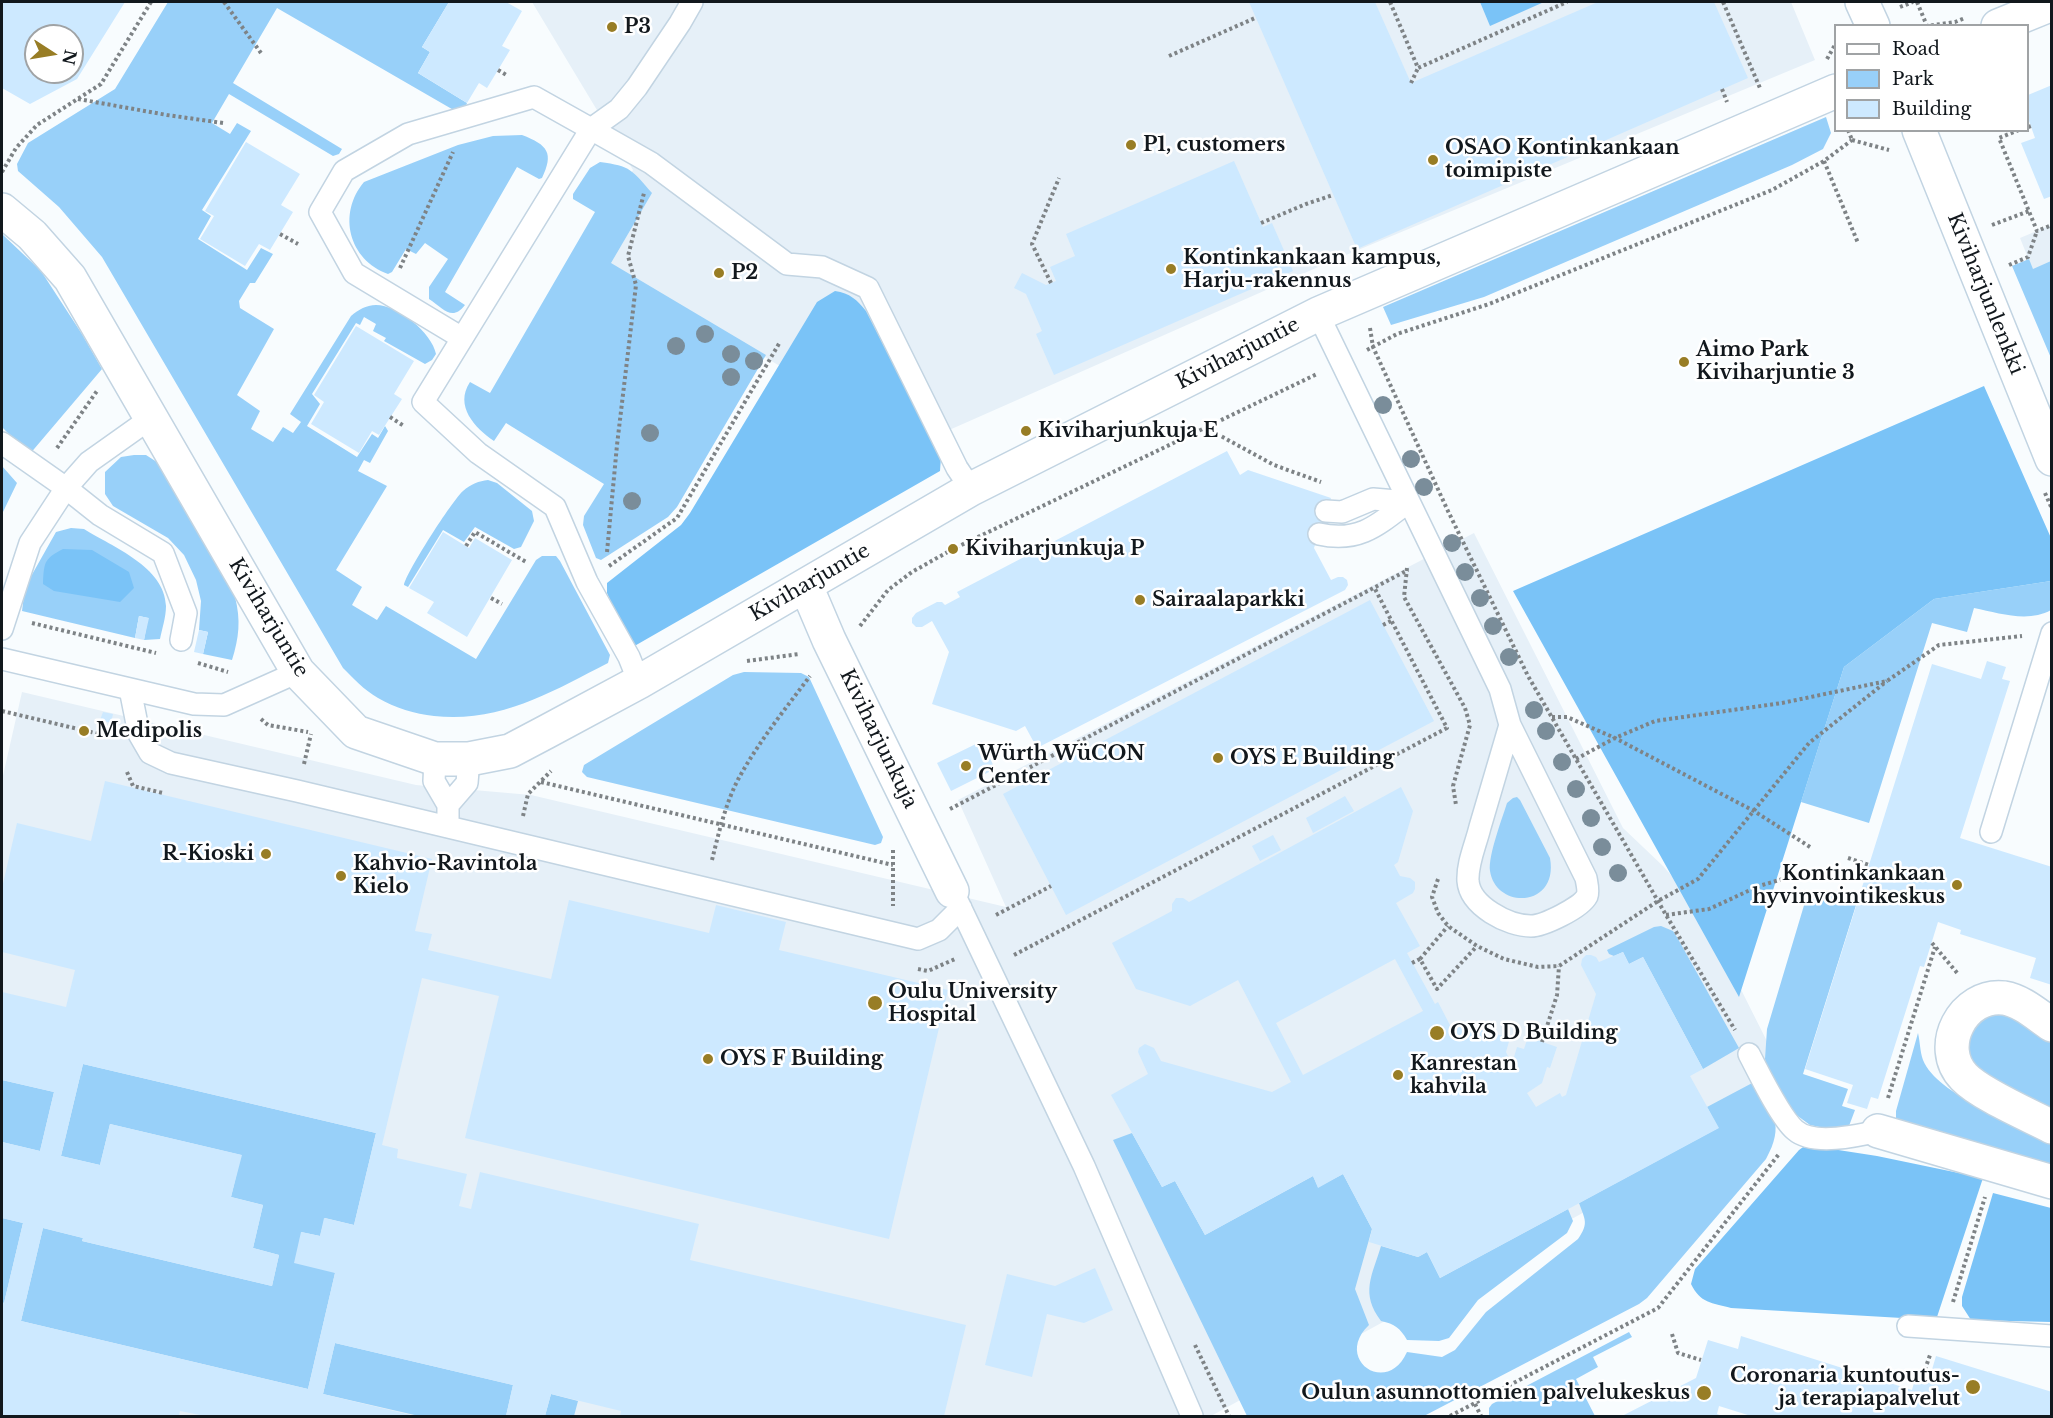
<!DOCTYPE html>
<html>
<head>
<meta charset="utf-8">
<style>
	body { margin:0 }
	#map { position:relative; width:2053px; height:1418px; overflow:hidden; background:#f8fcfe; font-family:"Libre Baskerville",serif }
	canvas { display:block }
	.frame { position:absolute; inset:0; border:3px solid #12181d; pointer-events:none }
	.legend { position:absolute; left:1834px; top:24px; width:195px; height:108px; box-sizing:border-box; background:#fff; border:2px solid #a0a3a5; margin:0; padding:8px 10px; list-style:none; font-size:18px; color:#12181d }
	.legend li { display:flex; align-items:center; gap:12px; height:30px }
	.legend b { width:30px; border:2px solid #a0a3a5 }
	.north { position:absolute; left:24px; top:24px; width:60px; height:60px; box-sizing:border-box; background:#fff; border:2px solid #a0a3a5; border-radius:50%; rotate:102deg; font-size:16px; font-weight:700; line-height:24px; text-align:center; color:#12181d }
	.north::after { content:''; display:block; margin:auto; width:21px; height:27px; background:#987d25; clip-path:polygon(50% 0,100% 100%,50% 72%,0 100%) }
</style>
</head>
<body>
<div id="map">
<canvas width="2053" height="1418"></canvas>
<div class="frame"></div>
<ul class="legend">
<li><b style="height:8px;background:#fff"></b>Road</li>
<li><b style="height:16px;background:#98d0f9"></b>Park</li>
<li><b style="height:16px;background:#cde9ff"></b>Building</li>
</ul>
<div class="north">N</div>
</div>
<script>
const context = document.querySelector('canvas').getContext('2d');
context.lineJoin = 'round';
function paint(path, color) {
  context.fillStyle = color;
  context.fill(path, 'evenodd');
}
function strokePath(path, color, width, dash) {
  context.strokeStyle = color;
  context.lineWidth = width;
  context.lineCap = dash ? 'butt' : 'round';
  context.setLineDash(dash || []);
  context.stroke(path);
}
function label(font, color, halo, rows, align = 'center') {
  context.font = font + ' "Libre Baskerville",serif';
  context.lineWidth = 5;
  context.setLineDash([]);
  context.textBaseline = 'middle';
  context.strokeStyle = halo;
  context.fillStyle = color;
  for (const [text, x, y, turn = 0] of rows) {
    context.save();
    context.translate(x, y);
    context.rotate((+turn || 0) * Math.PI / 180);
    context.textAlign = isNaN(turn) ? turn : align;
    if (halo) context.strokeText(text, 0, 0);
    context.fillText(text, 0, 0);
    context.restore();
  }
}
const built = new Path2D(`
	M532,2H1791L1815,60L1334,260L913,446L585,249L633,170Z
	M2051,225V315L2020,238Z
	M1474,533L1623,828L1663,866L1700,908L1795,1097L1211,1416H2V780L22,692L416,785L531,795L1006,907L958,800Z`);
const green = new Path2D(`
	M168,2H449L422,47L430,52L418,73L467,103L464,111L457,112L277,8L233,83L342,149L339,154L333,156L229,94L212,123L230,134L237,123L251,131L202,210L211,216L198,239L247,270L261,248L273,254L255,283H250L239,301L240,308L274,329L237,395L260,411L251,429L273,442L283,427L293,433L301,422L290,414L351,316C358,310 366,305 376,305C398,305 432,333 436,354L432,360L425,364L384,341L386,338L373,331L376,324L364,317L360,325L356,323L312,394L320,404L307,426L357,457L372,434L378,438L385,426L388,431L370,463L364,460L358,471L387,486L336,570L362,587L352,605L377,620L386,606L476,659L536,560L542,556H556L560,561L610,655L608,663C551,692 501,723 434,716C415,714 395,708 378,698C364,690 353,678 343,668L102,257L59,207L18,171L17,164L28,143L115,89Z
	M1826,117L1831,133L1823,149L1792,165L1484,297L1391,325L1383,307Z
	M522,135C548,145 554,153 542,178L539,179L517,167L445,292L465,305C452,322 443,308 429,299V287L448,259L425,243L416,254L406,249L392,272L388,274C349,260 337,214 364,182L458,145L493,136Z
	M600,162C631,166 632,170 652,193L611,263L766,355L677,507L668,517L601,560L596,558L583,525L584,516L604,484L506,423L494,441C475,428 454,406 470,382L490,393L595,212L573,199V194L590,168Z
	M2,234L41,271L82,334L102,369L29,455L2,427Z
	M2029,259L2033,269L2051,261V358L2012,266Z
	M134,455H146L160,464L235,597C241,620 239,638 232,660L203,654L208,632L199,630L201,601L196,580L184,555L168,538L113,506L105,494V472L121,457Z
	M2,466L17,483L2,514Z
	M488,480L497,483L532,511L534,521L521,547L514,549L475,527L464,542L443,530L408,587L404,585C407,571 452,501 463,491C471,484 479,481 488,480Z
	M71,528L84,529C113,547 165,567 166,606C166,617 162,629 160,639L144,640L148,618L139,616L135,638L22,611L25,587L56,532Z
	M2051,581V610C2028,623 1999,613 1974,608L1967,632L1932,623L1869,823L1801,802L1844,667L1934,599Z
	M744,672L801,673L809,677L883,837L881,843L875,845L587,777L582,772L584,765L733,675Z
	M1517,797L1520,800L1550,858C1559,908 1496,910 1490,871C1488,856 1502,819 1507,803L1513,798Z
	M1816,892L1857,902L1803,1074L1848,1089L1842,1106L1855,1110L1849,1126L1839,1131L1810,1125L1795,1114L1771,1080L1765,1059L1767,1029L1805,902L1812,894Z
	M1661,926L1673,931L1678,939L1739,1048L1703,1069L1643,957L1629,964L1623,952L1614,956L1609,954L1607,950L1654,927Z
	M2002,1009L2051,1039V1114L1978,1074L1965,1052L1976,1016Z
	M1918,1033C1920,1041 1920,1052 1923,1060C1937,1095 2017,1124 2051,1141V1168L1899,1124L1896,1119V1111Z
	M83,1064L376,1133L354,1225L325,1218L320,1236L301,1232L335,1273L308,1389L21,1321L43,1228L83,1238L82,1241L272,1286L279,1255L253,1248L263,1205L231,1197L241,1155L110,1124L100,1165L61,1156Z
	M2,1080L54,1092L40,1151L2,1142Z
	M1756,1081C1773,1112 1785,1125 1766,1159L1647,1298L1639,1304L1424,1416H1247L1113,1140L1132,1133L1162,1187L1175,1181L1205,1235L1313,1176L1318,1187L1343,1174L1372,1229L1355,1289L1369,1325C1333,1359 1387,1397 1407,1352L1442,1357L1455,1350L1486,1312L1578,1239C1589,1223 1585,1220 1579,1203L1718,1128L1707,1107Z
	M1568,1209L1573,1221L1567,1233L1478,1300L1449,1338L1439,1341L1407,1340C1400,1328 1395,1324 1381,1321C1360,1293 1372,1276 1381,1246L1418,1257L1427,1252L1440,1278Z
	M2,1218L23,1223L4,1303L2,1302Z
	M1629,1332L1632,1337L1593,1357L1598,1367L1576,1379L1595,1416H1489V1408L1492,1404Z
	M335,1343L513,1385L506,1416H419L323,1394Z
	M551,1394L578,1401L574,1416H545Z`);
const forest = new Path2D(`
	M1480,2H1544L1490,26Z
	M835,291C850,293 857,300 866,311L941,457L940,471L631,648L607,593V583L681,525L690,513L817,302Z
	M1984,386L2051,538V581L1934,599L1844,667L1739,997L1513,591Z
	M63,549L92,550L129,572L134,588L120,602L54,591L43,584C44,562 44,559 63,549Z
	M1806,1145L1877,1156L1983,1178L1936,1320L1731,1308C1712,1303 1700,1303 1691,1284L1695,1269L1799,1150Z
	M1993,1193L2051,1208V1322L1971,1320L1962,1306V1297Z`);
const building = new Path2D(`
	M2,2H125L77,79L30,104L2,88ZM36,36H72V72H36Z
	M449,2H506L522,11L502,46L510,50L498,70L487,88L479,83L467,103L418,73L430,52L422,47Z
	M1249,2H1375L1411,83L1598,2H1714L1748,78L1357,249Z
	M2052,85V196L2044,199L2021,143L2035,138L2028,118V95Z
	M246,142L300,174L281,205L293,212L270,250L259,244L245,266L200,239L214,216L205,211Z
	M1234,161L1263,227L1272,223L1293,271L1054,375L1036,334L1042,331L1026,294L1014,288L1022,273L1046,285L1056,281L1050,267L1075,256L1066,234Z
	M356,326L414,361L394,394L402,399L379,435L372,431L359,453L311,424L324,402L314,395Z
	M1227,451L1240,475L1248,470L1331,498L1314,548L1331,580L1338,577H1343L1347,580L1348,585L1345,590L1037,748L1025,726L1016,731L932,704L949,652L932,621L922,627H916L912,623V618L916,613L937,602H942L945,605L960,597L957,592Z
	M443,532L469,548L475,538L512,560L467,637L427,613L434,602L409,588Z
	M1370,600L1434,721L1066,915L1003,794Z
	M139,616L149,618L144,640L135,638Z
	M199,630L208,632L203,654L194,652Z
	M1987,661L2006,667L2002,679L2010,681L1960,838L2052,867V985L2030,978L2036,958L1960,934L1961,930L1938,922L1924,967L1920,966L1878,1099L1871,1097L1867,1109L1847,1103L1853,1085L1805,1069L1932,664L1981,679Z
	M103,712L113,714L111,723L100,720Z
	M982,741L995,769L951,791L937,763Z
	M105,781L432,859L415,931L432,934L428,950L551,979L569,900L709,933L716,905L786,922L779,950L948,990L889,1239L465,1138L499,996L422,978L382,1145L398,1149L397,1158L467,1174L459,1206L471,1209L480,1172L699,1224L690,1260L966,1325L944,1416H620L621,1411L551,1394L545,1416H506L513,1385L335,1343L323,1394L415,1416H205L180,1411L179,1416H2V1302L4,1303L23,1223L2,1218V1142L40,1151L54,1092L2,1080V992L66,1007L75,970L2,952V888L17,823L91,841ZM83,1064L376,1133L354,1225L324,1218L320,1236L301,1232L294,1263L335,1273L308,1389L21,1321L43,1228L83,1238L82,1241L272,1286L279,1255L253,1248L263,1205L231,1197L242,1155L110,1124L100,1165L61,1156Z
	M1401,787L1413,811L1398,862L1394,865L1400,876L1410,878L1415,882V889L1413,893L1396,903L1420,946L1407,953L1435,1004L1438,1002L1452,1029L1461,1024L1510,1038L1506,1052L1510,1060L1514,1057L1517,1047L1524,1049L1528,1037L1557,1047L1550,1068L1547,1067L1542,1083L1527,1093L1536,1107L1560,1093L1562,1097L1566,1095L1596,994L1581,965L1582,959L1586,955H1591L1596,957L1599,962L1623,952L1629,964L1643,957L1703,1069L1690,1076L1719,1128L1440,1278L1427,1252L1418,1257L1369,1242L1372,1229L1343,1174L1318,1188L1313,1176L1205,1235L1175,1181L1162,1187L1111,1095L1148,1074L1138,1052L1139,1048L1145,1044L1154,1048L1161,1061L1272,1092L1291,1082L1238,980L1190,1006L1136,989L1112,943L1172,911V904L1176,898H1183L1189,902ZM1395,959L1423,1011L1303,1075L1276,1023Z
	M1345,796L1354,811L1313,833L1306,818Z
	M1273,835L1281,850L1260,861L1252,846Z
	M1095,1268L1113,1310L1084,1323L1047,1314L1032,1377L985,1365L1007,1274L1055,1286Z
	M1741,1336L1912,1390L1915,1379L1928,1383L1936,1356L2052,1392V1416H1751L1719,1406L1717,1414L1722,1416H1622L1696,1378L1708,1340L1738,1349Z`);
const path = new Path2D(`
	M224,2L261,53
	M1390,2L1418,68L1567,2
	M1723,2L1760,88
	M1917,2L1927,26L1955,22L1965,18
	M1900,7L1913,2
	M1169,56L1255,18
	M1827,59L1836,43
	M498,70L508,76
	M1411,83L1418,68
	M1722,89L1727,102
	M78,99L167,115L223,123
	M2028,127L2031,126
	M1848,130L1852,140
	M2019,130L1999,138L2037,231L2052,225
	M1852,140L1889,150
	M1824,161L1858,243
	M2,172L16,148L37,125L101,84L151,2
	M1261,223L1306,204L1333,195
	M1992,225L2029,211
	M280,234L298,244
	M2009,265L2028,257L2037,231
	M400,268L453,152
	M1051,283L1032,244L1059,178
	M1370,328L1373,347L1447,509L1528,676L1666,915L1735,1030
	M1367,350L1397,334L1489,304L1772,190L1824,161L1852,140
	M390,417L404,426
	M1206,428L1274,465L1321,482
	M57,448L97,391
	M2045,493L2052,509
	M466,546L475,532L526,562
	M607,552L617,445L636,285L628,256L644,193
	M609,566L677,518L780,342
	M1407,568L1404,597L1465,708L1470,725L1453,786L1456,805
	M491,598L502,604
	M32,623L156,653
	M1383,625L1391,621
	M860,626L888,590L912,572L953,549L1317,374
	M747,661L799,654
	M198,663L228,672
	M2,711L112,737
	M1552,717H1567L1615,738L1754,811L1810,847
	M261,719L268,725L308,732
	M1576,759L1615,738L1655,721L1782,703L1887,681L1939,645L2022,636
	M304,764L311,734
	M127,772L133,786L163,793
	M541,782L893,865
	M950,809L1408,570
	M523,816L528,794L551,771
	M893,850V906
	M1848,858L1869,865
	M712,860C719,832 726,801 740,776C760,740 786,708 810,676
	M1438,879L1432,897L1438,913L1448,926L1477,946L1504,959L1538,967L1559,966L1658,901L1698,879L1809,743L1887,681
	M996,915L1051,886
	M1666,915L1709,909L1759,886L1803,873
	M1932,943L1958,974
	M1014,955L1447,728L1374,587
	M1420,959L1448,926
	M1412,963L1420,959L1437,989L1477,946
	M918,969L928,971L955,959
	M1542,1042L1557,995L1559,966
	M1888,1098L1935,947
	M1953,1302L1985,1197
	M1672,1334L1678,1353L1701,1360
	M1195,1345L1229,1416
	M1921,1381L1930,1355
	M1475,1404L1481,1416
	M1450,1416L1658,1308L1779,1154`);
const service = new Path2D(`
	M692,2L680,23L637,87L619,109L591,129L651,163L787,264L822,267L868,288L957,468L971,489
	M1318,314L1500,689L1510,725L1586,878C1587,884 1589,891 1587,896C1581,908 1543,926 1531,926C1508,926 1470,906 1468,881C1467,863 1476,844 1480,827C1490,793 1500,759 1510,725
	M462,338L354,273L320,212L344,171L408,134L534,97L591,129L423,402L478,453L555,507L587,582L629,657L639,682
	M2,443L66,488L100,515L163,553L186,613L181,640
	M1326,511L1342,512L1373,499L1408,502
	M1319,534C1359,543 1378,525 1408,502
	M2,629L30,543L66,488L89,462L151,418
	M2,659L194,704L224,705L298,672
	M130,689L139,734L150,753L171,763L297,791L918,939L939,930L961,908
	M435,759L434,781L448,805V827
	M448,805L467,783L469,759
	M1991,832L2052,633
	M955,896L1084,1166L1192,1416
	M1749,1054C1759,1073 1780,1117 1795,1130C1813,1146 1857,1136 1878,1131
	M1908,1326L2052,1336`);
const minor = new Path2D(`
	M1862,2L1873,26
	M1998,26L2052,4
	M1919,130L2052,459
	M2,210L32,235L70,278L298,672L356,732L435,759H469L510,751L546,732L639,682L971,489L1318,314L1836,91
	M806,586L829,640L952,891
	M2052,1025C2037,1015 2022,1001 2004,998C1963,993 1935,1047 1964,1077C1980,1094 2029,1115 2052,1127
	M1878,1131L2052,1182`);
const trees = [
	[705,334],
	[676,346],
	[731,354],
	[754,361],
	[731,377],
	[1383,405],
	[650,433],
	[1411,459],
	[1424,487],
	[632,501],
	[1452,543],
	[1465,572],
	[1480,598],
	[1493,626],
	[1509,657],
	[1534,710],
	[1546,731],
	[1562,762],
	[1576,789],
	[1591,818],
	[1602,847],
	[1618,873]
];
const markers = [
	[612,27,6,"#987d25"],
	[1131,145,6,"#987d25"],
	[1433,160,6,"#987d25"],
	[1171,269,6,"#987d25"],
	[719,273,6,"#987d25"],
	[1684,362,6,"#987d25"],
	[1026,431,6,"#987d25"],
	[953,549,6,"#987d25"],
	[1140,600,6,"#987d25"],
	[84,731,6,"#987d25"],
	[1218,758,6,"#987d25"],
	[966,766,6,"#987d25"],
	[266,854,6,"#987d25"],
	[341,876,6,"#987d25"],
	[1957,885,6,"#987d25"],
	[875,1003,8,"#987d25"],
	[1437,1033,8,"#987d25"],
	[708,1059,6,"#987d25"],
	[1398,1075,6,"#987d25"],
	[1973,1387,8,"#987d25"],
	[1704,1393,8,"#987d25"]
];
const poiNames = [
	["P3",624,27],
	["P1, customers",1143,145],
	["OSAO Kontinkankaan",1445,148],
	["toimipiste",1445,171],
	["Kontinkankaan kampus,",1183,258],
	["Harju-rakennus",1183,281],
	["P2",731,273],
	["Aimo Park",1696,350],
	["Kiviharjuntie 3",1696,373],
	["Kiviharjunkuja E",1038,431],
	["Kiviharjunkuja P",965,549],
	["Sairaalaparkki",1152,600],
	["Medipolis",96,731],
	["Würth WüCON",978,754],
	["Center",978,777],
	["OYS E Building",1230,758],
	["R-Kioski",254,854,"right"],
	["Kahvio-Ravintola",353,864],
	["Kielo",353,887],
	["Kontinkankaan",1945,874,"right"],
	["hyvinvointikeskus",1945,897,"right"],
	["Oulu University",888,992],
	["Hospital",888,1015],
	["OYS D Building",1450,1033],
	["OYS F Building",720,1059],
	["Kanrestan",1410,1064],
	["kahvila",1410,1087],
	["Coronaria kuntoutus-",1960,1376,"right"],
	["ja terapiapalvelut",1960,1399,"right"],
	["Oulun asunnottomien palvelukeskus",1690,1393,"right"]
];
const streetNames = [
	["Kiviharjunlenkki",1985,294,68],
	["Kiviharjuntie",1238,354,-27],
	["Kiviharjuntie",810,583,-30],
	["Kiviharjuntie",268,618,59],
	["Kiviharjunkuja",878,739,64]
];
paint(built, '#e6f0f8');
paint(green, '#98d0f9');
paint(forest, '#7ac3f7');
paint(building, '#cde9ff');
strokePath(service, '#c2d4e2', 24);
strokePath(minor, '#c2d4e2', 36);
strokePath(path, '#7e8386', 4, [3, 3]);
strokePath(service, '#fff', 21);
strokePath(minor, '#fff', 33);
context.fillStyle = '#7a8d9a';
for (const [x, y] of trees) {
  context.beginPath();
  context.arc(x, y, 9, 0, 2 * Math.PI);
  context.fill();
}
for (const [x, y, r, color] of markers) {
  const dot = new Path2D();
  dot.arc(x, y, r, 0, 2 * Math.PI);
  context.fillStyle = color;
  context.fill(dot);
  strokePath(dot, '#fff', 2);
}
label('bold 20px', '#12181d', '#fff', poiNames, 'left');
label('20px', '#12181d', '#fff', streetNames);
</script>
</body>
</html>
